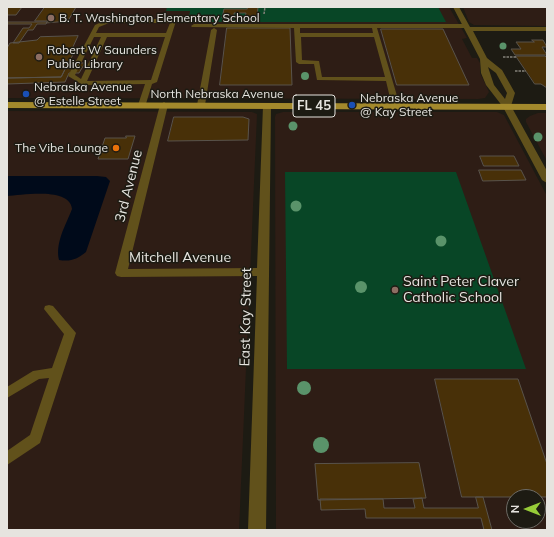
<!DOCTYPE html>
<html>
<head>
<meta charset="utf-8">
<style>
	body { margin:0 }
	#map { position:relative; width:554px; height:537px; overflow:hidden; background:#1d1b13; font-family:Mulish,sans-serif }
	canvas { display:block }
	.frame { position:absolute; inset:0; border:8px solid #e6e4df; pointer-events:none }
	.north { position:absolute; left:506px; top:489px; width:40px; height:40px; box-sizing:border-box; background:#1d1b13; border:1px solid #6d6b65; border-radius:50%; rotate:270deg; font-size:11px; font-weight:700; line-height:16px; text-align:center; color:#e6e4df }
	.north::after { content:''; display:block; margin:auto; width:14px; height:18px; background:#97cc38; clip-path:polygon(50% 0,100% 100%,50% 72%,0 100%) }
</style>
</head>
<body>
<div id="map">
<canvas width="554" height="537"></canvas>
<div class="frame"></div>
<div class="north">N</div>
</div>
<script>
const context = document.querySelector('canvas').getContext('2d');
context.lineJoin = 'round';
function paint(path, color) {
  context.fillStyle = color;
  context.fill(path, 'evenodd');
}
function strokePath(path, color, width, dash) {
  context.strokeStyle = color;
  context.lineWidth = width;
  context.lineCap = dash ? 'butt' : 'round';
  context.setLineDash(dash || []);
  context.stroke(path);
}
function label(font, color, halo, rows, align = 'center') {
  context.font = font + ' Mulish,sans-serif';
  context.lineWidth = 3;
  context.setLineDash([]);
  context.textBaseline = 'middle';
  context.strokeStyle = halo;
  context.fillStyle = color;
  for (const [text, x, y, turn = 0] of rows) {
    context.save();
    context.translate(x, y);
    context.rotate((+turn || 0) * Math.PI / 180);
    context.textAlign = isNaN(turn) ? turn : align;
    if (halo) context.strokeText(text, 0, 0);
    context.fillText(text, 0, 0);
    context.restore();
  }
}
const commercial = new Path2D(`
	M7,7H449L467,38L462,39L472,58H477L480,63V73L489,92L485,98L478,99L7,98Z
	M463,7H547V26L474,25L469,22Z
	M7,111L252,112L257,114L239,530H7Z
	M283,112H497L504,115L547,196V530H276L275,117L276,114ZM514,497H538V521H514Z
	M538,113H547V161L526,122V119L530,116Z`);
const green = new Path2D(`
	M167,7H438L446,22H188L190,11H166Z
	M285,172H456L526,369H287Z`);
const water = new Path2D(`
	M7,176H97L106,177L110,181L86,252C77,259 71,262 59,260C55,242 66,225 72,209C70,187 23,195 7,196Z`);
const building = new Path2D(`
	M7,7H22L16,15H7Z
	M45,7H76L68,21L46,23L48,21H35Z
	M247,7H258L257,18H245L246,13H234V18H222L224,9H247Z
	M7,22H47L46,24H37L33,30H28L19,43H13L23,28H29L32,24H7Z
	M227,28H290L292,85H220Z
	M381,29H443L469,85H397Z
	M78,36L71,51H75L61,77L7,78V48L10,43L37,40L40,37Z
	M532,40H543L547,47H542L547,55H515L511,49H521L516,42H534Z
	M516,56H545L547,58V88L541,84H535Z
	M68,63H85L79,73H69L65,82L7,84V78L61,77Z
	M174,117H243L249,119L248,140L168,141Z
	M126,136H135L128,159H98L105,138H126Z
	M480,156H514L519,166H484Z
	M479,170H521L526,180L483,181Z
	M435,379H518L547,464V497H462Z
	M419,463L426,498L318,500L315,464Z
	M476,497H483L492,530H484L481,518H366L365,509L321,510L320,499H383L384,508H415L413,499L422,498L424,508H478Z`);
const path = new Path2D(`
	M264,14L265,7
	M503,57H517
	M515,71H526`);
const lane = new Path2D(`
	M108,19H173L176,21L157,82L152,84L145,107L138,105L145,84L83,85L68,76L95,25ZM109,23H170L166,33H96L99,27ZM94,37H101L81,79L75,75ZM107,37H165L151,80L87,81Z
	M194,24H466L469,26L466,28H377L400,106L396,108L392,106L386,81L317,80L314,64H299L296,62L294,28L192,27L191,26ZM300,28H372L373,33H300ZM301,37H374L385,77H322L319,61L302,60Z
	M214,28L217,30L205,105L201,107L197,105L211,30Z
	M49,305L53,306L76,333L40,443L7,465V451L30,435L49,378L39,379L7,398V387L33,371L52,368L64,334L44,309L45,306Z`);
const street = new Path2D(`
	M453,7H459L470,27H547V31H473L487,58L502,70L515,93L511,106L547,171V183L542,180L503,107L486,85L481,73L480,59ZM488,67L496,73L507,93L505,99L494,85Z
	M164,102L168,105L128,269L257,268L263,106L267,103L271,106L266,530H248L257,276L121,277L117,276L115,273L160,105Z`);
const primary = new Path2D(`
	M7,102L547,104V110L7,108Z`);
const trees = [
	[503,46,3.5],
	[305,76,4],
	[293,126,4.5],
	[538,137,4.5],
	[296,206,5.5],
	[441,241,5.5],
	[361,287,6],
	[304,388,7],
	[321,445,8]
];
const markers = [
	[51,18,4,"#8d6e63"],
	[39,57,4,"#8d6e63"],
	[26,94,4,"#1a4fb4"],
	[352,105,4,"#1a4fb4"],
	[116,148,4,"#e8710a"],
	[395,290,4,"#8d6e63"]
];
const farPoinames = [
	["B. T. Washington Elementary School",59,18],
	["Robert W Saunders",47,50],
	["Public Library",47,64],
	["Nebraska Avenue",34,87],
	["@ Estelle Street",34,101],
	["Nebraska Avenue",360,98],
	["@ Kay Street",360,112],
	["The Vibe Lounge",108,148,"right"]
];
const farStreetnames = [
	["North Nebraska Avenue",217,94]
];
const shields = [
	[314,106,42]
];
const shieldNames = [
	["FL 45",314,106]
];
const streetNames = [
	["3rd Avenue",129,186,-76],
	["Mitchell Avenue",180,258],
	["East Kay Street",246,317,-89]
];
const poiNames = [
	["Saint Peter Claver",403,282],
	["Catholic School",403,298]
];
paint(commercial, '#2e1d15');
paint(green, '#084626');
paint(water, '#000a1a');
paint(building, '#483008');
strokePath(building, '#59534b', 1);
strokePath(path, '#84827b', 1.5, [2.5, 1]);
paint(lane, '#61511b');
paint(street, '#61511b');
paint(primary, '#a3892c');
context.fillStyle = '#5a936a';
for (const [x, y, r] of trees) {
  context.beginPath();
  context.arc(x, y, r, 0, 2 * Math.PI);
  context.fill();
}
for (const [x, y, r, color] of markers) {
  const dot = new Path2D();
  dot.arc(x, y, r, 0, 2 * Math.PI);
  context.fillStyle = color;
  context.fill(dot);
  strokePath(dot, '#1d1b13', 1.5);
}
label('12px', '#e6e4df', '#1d1b13', farPoinames, 'left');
label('12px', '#e6e4df', '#1d1b13', farStreetnames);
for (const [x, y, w] of shields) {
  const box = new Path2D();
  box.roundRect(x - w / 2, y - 11, w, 22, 3);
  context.fillStyle = '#1d1b13';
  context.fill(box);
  strokePath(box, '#e6e4df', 1);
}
label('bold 13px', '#e6e4df', null, shieldNames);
label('14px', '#e6e4df', '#1d1b13', streetNames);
label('14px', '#e6e4df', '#1d1b13', poiNames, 'left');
</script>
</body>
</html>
